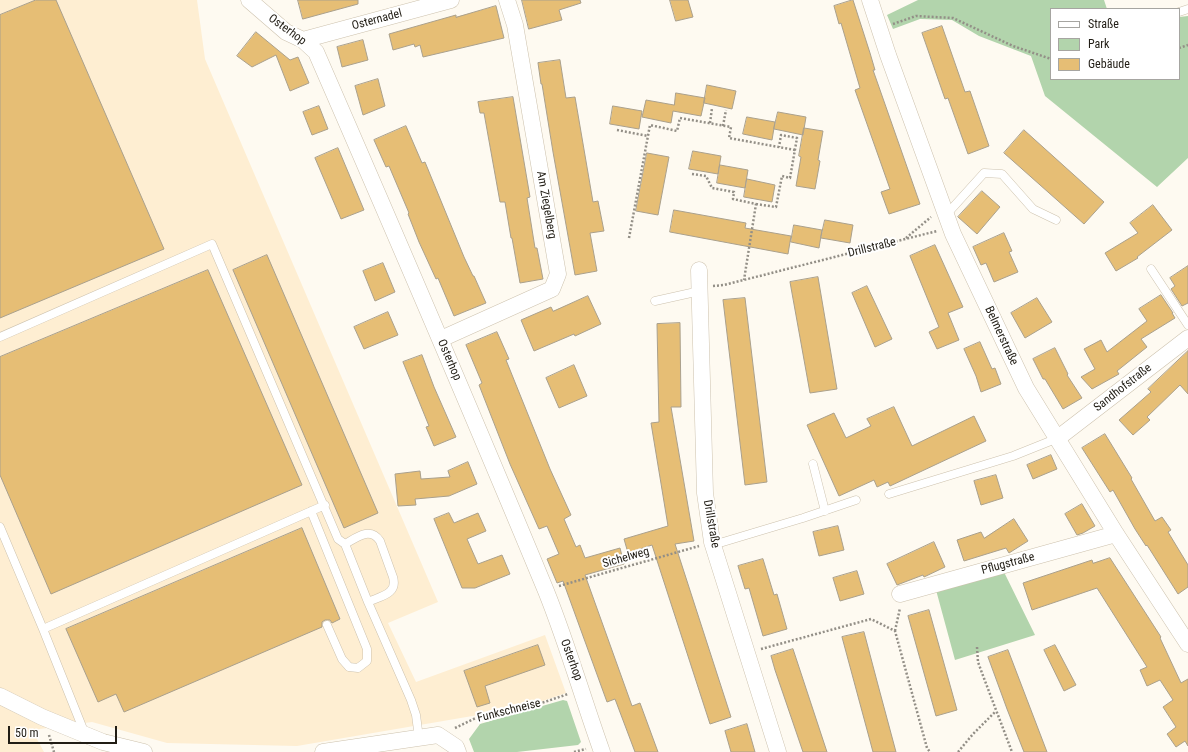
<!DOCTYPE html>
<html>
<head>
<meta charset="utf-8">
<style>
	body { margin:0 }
	#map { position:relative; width:1188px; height:752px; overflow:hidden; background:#fefaf1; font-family:"Roboto Condensed",sans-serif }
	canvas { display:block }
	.legend { position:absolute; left:1050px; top:8px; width:130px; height:72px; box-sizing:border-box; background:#fff; border:1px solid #a6a5a1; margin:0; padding:5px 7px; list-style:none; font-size:12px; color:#211d15 }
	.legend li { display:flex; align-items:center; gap:8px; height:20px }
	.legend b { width:20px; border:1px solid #a6a5a1 }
	.scale { position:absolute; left:8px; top:726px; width:109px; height:18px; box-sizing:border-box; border:2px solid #211d15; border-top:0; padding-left:5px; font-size:12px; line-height:14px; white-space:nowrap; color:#211d15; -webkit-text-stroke:3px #fff; paint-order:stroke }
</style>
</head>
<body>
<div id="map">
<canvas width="1188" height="752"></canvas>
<ul class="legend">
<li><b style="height:5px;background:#fff"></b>Straße</li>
<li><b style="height:11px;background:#b2d4ac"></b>Park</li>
<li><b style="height:11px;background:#e6be75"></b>Gebäude</li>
</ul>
<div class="scale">50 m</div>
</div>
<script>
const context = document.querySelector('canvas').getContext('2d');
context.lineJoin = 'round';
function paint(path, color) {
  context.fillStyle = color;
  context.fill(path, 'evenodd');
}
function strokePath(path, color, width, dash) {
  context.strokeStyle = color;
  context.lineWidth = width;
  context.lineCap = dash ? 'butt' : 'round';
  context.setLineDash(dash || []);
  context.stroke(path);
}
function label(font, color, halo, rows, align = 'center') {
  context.font = font + ' "Roboto Condensed",sans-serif';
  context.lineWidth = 4;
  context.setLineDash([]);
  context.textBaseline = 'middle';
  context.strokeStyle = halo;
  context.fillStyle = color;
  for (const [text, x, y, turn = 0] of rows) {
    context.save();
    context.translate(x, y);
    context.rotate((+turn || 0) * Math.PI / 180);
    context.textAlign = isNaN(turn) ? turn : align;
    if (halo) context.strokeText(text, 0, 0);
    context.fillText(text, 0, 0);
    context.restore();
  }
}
const built = new Path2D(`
	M0,0H197L205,59L438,602L388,623L416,682L545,635L566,693L525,707L297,746L167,743L92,722L32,730L44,752H0Z`);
const green = new Path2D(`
	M918,0H1104L1107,9H1051V79H1179V17L1188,16V158L1157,187L1045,96L1031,56L979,36L952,20L920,19L893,29L887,15Z
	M1003,570L1035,635L955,660L936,590Z
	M563,700L567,701L581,742L578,745L517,752H474L469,739L480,724Z`);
const building = new Path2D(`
	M36,0H56L164,249L0,318V15Z
	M298,0H358V4L303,19Z
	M522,0H580L581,3L559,10L562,20L529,29Z
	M670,0H688L693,17L676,21Z
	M853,0L870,53L875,70H873L920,204L889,214L881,192L890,189L855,90L860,88L841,23L839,24L834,6Z
	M496,6L504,38L423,57L420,45L415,47L414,44L393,50L389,34L456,15V17Z
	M942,26L965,92L970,91L989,146L968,154L948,98L945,99L922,33Z
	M256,32L290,60L298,57L309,83L290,91L276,55L252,67L237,56Z
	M363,40L368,60L342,67L337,47Z
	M560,60L566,98L575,97L593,202L598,201L604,231L590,233L597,271L575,275L553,152L542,84H541L538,63Z
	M378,79L385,106L363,115L355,86Z
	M707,85L736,91L732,109L704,103Z
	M676,93L705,98L701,116L673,111L671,123L642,117L646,100L674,105Z
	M513,97L530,197L527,198L535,248H537L543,279L520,283L512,238H511L505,202H500L484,113H480L478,102Z
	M319,106L328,129L312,135L303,112Z
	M613,106L642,111L639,129L610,124Z
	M778,112L806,117L803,135L774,129Z
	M747,117L775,122L772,140L743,134Z
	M406,126L422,163L425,162L464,257L473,276H474L486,303L454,316L438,278L436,279L419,242L408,214L409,213L389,166L386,167L374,140Z
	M804,128L823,131L818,160L820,161L815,189L796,186L801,157L799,156Z
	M1024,130L1104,202L1084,224L1004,153Z
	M338,148L364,210L341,219L315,158Z
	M693,151L721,156L718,174L689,169Z
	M647,153L669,157L658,215L636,211Z
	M720,165L748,170L745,188L717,183Z
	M747,179L775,185L772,202L744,197Z
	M982,191L1000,207L977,234L958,217Z
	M1153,205L1172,230L1137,257L1138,258L1116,271L1105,253L1138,233L1130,223Z
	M674,210L746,223L745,228L791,236L788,254L670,232Z
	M825,220L853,225L850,243L821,238Z
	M794,225L822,230L819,248L791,242Z
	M1004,233L1012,251L1009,252L1018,272L994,282L986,263L981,265L973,247Z
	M935,245L963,307L948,313L959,340L937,349L929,332L939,327L910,256Z
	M267,255L378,513L344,528L233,270Z
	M383,263L395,292L375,301L363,271Z
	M1188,266V303L1182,306L1171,289L1175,286L1170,278Z
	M208,270L302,485L51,594L0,475V357Z
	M818,277L837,389L810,393L790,282Z
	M867,286L892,339L875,347L852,293Z
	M1161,295L1173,313H1172L1175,318L1141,339L1147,347L1117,371L1119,374L1092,389L1081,377L1095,369L1084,349L1101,340L1107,352L1147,321L1139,309Z
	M588,296L601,324L575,336L574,334L534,351L521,320L551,307L553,311Z
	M745,298L767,482L745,485L723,300Z
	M1037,298L1052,322L1025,338L1011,313Z
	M388,312L398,335L364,349L354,327Z
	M680,323L681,407H671L694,541L675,544L731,717L710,724L652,545L628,553L624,539L668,526L651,423L659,422L657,324Z
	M497,332L509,359L506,360L550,469L571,515L564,519L576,547L580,545L585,558L620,548L624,564L585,575L632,706L640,703L658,752H635L615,699L607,702L563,581L557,583L547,559L559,554L547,526L539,529L510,464L479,385L482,383L466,345Z
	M980,342L992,369L995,368L1001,384L981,392L976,376L964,349Z
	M1055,348L1068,374L1067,375L1082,398L1063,409L1045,379H1043L1033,359Z
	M1188,351V394L1180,385L1147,417L1150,420L1133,435L1119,420L1151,392L1148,389Z
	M422,355L434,387L456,437L434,446L426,427L429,426L403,362Z
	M574,365L587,396L559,408L546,378Z
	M894,407L912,446L974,416L986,441L890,486L888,482L877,487L874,480L839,496L807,425L834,413L846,438L871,426L867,419Z
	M1105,434L1132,478L1131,479L1155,521L1162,517L1171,530L1168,532L1188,565V587L1178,594L1147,545L1146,546L1135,529L1113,490L1110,492L1082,448Z
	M1051,455L1057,469L1033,479L1027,465Z
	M468,462L477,484L449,496L415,499L416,505L398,506L395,474L420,471L421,479L450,477L448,471Z
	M996,475L1003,498L981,505L974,481Z
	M1082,504L1095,526L1083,533L1077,535L1065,514Z
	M449,513L454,523L478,513L486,531L467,539L478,564L502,555L510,574L475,588H462L434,519Z
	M1014,519L1028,541L1009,553L1006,548L964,561L957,540L981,532L984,538Z
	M838,526L844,550L819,556L813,532Z
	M302,528L340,619L332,623L330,620H325L322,622V627L124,712L116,694L98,702L66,629Z
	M934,542L945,567L924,577L923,575L897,585L887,564Z
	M1110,558L1161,637L1160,638L1181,683L1188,679V746L1185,741L1176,747L1167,734L1176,727L1163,707L1173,700L1160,680L1147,686L1140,670L1147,667L1097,588L1032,610L1023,583L1092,560L1093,563Z
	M763,559L774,595L777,594L787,629L763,636L749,588L745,589L738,566Z
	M857,571L864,594L840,601L833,578Z
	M929,610L957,710L936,716L908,616Z
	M864,632L878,685L896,752H873L842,637Z
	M538,645L545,665L485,686L490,703L477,707L464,671Z
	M1055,645L1076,685L1064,691L1044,650Z
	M793,649L827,752H803L775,670L771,656Z
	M1008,650L1047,752H1024L1007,709L988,657Z
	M747,724L755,752H731L725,731Z`);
const path = new Path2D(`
	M893,24L916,16L953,18L1013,46L1051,59
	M1179,48L1188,45
	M710,123L712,108
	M723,126L726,110
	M617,130L648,136
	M692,174L706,176L712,188L734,192L733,199L756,204L744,280
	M756,204L776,207L782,176L790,178L797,138L781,135L779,147
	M629,238L650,125L677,131L680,118L731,127L729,138L795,150
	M906,238L931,217
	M713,286L724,285L937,231
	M559,586L699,546
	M895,631L900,608
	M977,647L978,662L982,673L1012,752
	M761,649L871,619L895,631L927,748L930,752
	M455,728L482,715L524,709L568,694
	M49,735L54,752
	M574,752L586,749
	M958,752L973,734L996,711`);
const lane = new Path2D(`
	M1179,12L1188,9
	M946,215L984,173L1002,174L1033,209L1056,220
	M1151,269L1188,325
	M655,301L700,291
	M0,337L212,244L338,539L345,544L368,602L411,700L416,715L419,738
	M813,464L825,511
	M889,494L1013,456L1058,438
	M311,511L367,649V661L358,668L349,667L342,659L327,625
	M0,527L43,629L85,734
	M345,544C356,538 370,526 380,541L393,577C398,594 381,596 368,602
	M713,545L803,518L856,500
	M43,629L325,505`);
const street = new Path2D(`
	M249,0L286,32L303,40L316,52C394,231 471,410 546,591C567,643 583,699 602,752
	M870,0L888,55L953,234L1026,388L1116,534L1188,644
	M303,40L451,0
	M699,270L705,493L712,542L778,752
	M441,339L552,289L558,274L515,25L507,0
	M1058,438L1188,338
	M900,594L1116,534
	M0,696L42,717L103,742L144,752
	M323,752L438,735L456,747L458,752`);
const streetNames = [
	["Osternadel",377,20,-15],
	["Osterhop",287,30,36],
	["Am Ziegelberg",546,205,80],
	["Drillstraße",872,248,-14],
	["Belmerstraße",1001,336,65],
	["Osterhop",449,360,67],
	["Sandhofstraße",1123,388,-38],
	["Drillstraße",711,524,80],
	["Sichelweg",626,558,-16],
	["Pflugstraße",1008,564,-15],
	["Osterhop",571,660,70],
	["Funkschneise",509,711,-14]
];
paint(built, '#feeed2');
paint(green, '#b2d4ac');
paint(building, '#e6be75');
strokePath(building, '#aaa08c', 1);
strokePath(lane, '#cdc2ae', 9);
strokePath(street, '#cdc2ae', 17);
strokePath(path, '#938f87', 2.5, [2, 2]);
strokePath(lane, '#fff', 8);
strokePath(street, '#fff', 16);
label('12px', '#211d15', '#fff', streetNames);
</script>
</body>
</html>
